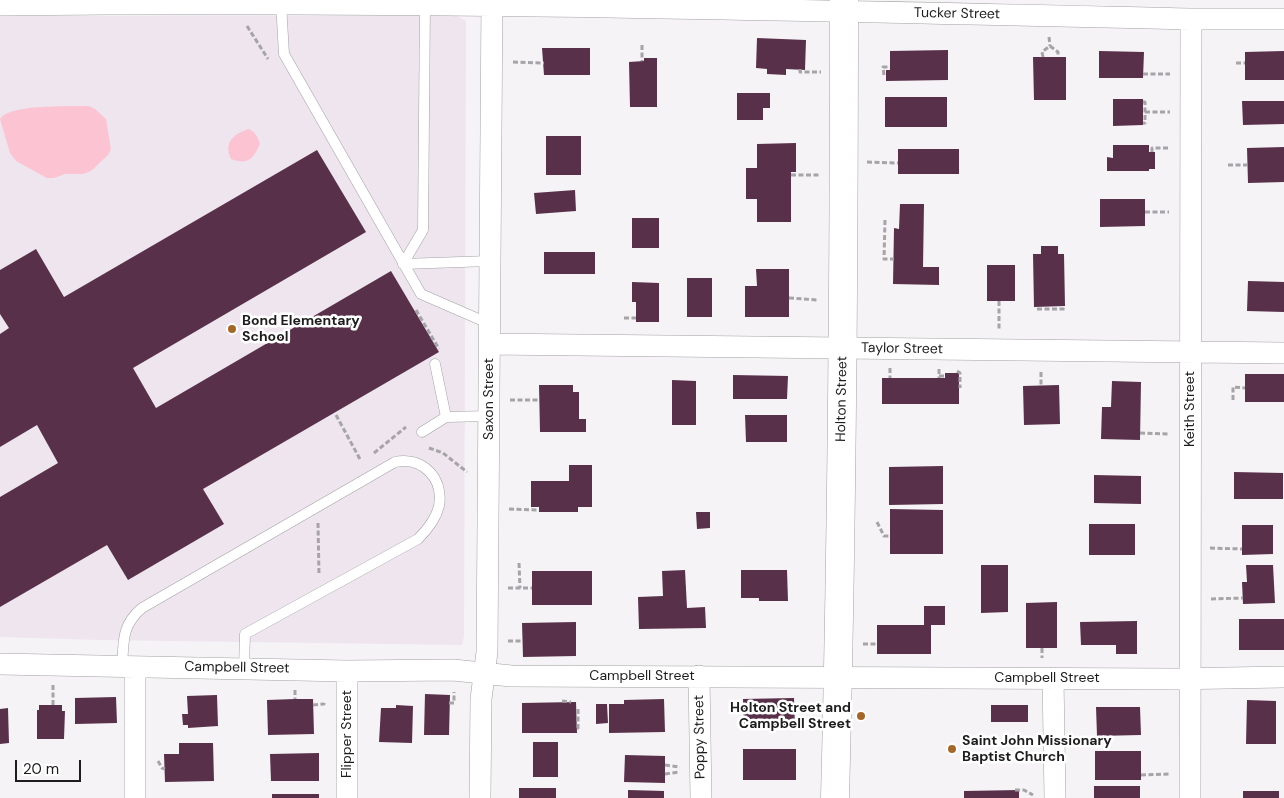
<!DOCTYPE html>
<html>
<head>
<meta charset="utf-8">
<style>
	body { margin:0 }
	#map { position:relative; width:1284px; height:798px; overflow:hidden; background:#f5f3f6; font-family:"DM Sans",sans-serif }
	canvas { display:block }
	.scale { position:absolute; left:15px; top:760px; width:66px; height:22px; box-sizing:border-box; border:2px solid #1e1d1e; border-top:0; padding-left:6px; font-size:15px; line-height:18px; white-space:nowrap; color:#1e1d1e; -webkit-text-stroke:4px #fff; paint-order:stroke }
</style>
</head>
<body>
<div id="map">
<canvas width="1284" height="798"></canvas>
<div class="scale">20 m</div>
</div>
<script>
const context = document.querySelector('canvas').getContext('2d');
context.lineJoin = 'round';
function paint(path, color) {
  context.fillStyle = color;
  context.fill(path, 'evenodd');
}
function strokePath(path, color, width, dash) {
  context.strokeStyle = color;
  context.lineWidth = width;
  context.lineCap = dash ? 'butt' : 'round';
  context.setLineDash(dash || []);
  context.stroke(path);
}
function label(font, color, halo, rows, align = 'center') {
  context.font = font + ' "DM Sans",sans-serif';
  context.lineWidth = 5;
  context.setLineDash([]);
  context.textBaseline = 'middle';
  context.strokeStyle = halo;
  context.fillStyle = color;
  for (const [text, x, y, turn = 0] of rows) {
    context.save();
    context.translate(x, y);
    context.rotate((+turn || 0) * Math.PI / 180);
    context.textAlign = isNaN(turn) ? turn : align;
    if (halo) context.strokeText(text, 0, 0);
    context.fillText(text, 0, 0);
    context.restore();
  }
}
const built = new Path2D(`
	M456,15L466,21L464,636L462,645L101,640L0,637V16Z`);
const green = new Path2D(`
	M64,106H89L95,109L106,119L111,149L108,155L91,171L83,174H65L54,178H47L16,161L10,153L0,119C8,106 49,107 64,106Z
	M249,129C256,133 258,137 260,144C253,160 247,165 231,159C223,143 234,133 249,129Z`);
const building = new Path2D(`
	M757,38L806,40L805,70L786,69V75L767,74V69L756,68Z
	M542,48H590V75H544Z
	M948,50V80L886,81V70H890V51Z
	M1099,51L1144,52L1143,78H1099Z
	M1284,51V80H1245V52Z
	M1033,57H1066V100H1034Z
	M644,58H657V107H630L629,62L644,61Z
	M737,93H770V108H763V120H737Z
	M885,97H947V127H885Z
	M1113,99H1143V125L1113,126Z
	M1242,101H1284V124L1243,125Z
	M546,136H581V175H546Z
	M796,143V172H791V222H757V199H746V168H757V144Z
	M1113,145H1149V152H1155V169H1149V171H1107V157L1113,158Z
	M1284,147V182L1248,183L1247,148Z
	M898,149H959V174H898Z
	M317,150L366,232L133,368L156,408L391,271L439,352L203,489L224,524L128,580L107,545L0,607V497L58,463L37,425L0,447V334L9,328L0,314V270L36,249L64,297Z
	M575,190L576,211L536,214L534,193Z
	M1100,199H1145V226L1100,227Z
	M900,204H924L923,267H939V285L893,284L894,228L899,229Z
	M632,218H659V248H632Z
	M1041,246H1058V254H1064L1065,306L1034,307L1033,254H1041Z
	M544,252H595V274H544Z
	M987,265H1015V301H987Z
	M756,269H789V317H745V286H757Z
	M687,278H712V317H687Z
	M1248,281L1284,282V312L1247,311Z
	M632,282L659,283V322H636V302H632Z
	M945,373H959V404H882V378H945Z
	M1245,374H1284V402H1245Z
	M733,375L788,376L787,399H733Z
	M672,380L696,381V425H672Z
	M1112,381L1141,382L1140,440L1101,439L1102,407H1111Z
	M539,385H573V392H579V419H586V432H540Z
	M1059,385L1060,424L1024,425L1023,386Z
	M745,415H787V442H746Z
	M569,465H592V507H578V512H539V507H531V481H569Z
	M943,466V504L889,505V467Z
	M1234,472L1283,473V499H1234Z
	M1094,475L1141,476V504L1094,503Z
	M890,509L943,510V554H890Z
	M696,512H710V528L697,529Z
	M1089,524H1135V555H1089Z
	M1242,525H1273V554L1242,555Z
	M981,565H1008V612L981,613Z
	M1246,565H1273L1275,603L1243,604L1242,582H1247Z
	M685,570L687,608L705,607L706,628L639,629L638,597L663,596L662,571Z
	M741,570H787L788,601H759V598H741Z
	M532,571H592V605H532Z
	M1057,602V648H1026V603Z
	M924,606H945V625H931V654H877V625H924Z
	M1239,619H1284V650H1239Z
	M1137,621V654H1116V645H1081L1080,622Z
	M576,622V656L523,657L522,623Z
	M425,694L450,695L449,735H424Z
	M217,695L218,726L188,728V725H183L182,714H188L187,696Z
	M116,697L117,723L75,724V698Z
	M794,698L795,728L744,729L743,699Z
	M295,699H313L314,734L268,735L267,700Z
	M664,699L665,732L609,733V704H624V700Z
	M1247,700L1276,701V744H1246Z
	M576,702L577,733H522V703Z
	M596,704H607L608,723L596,724Z
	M39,705H62V711H65L64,739H37V710H39Z
	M396,705L413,706L412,743L379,742L381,708H396Z
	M991,705H1028V722H991Z
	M1096,707H1140L1141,735L1097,736Z
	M8,708L9,743L0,744V709Z
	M533,742H558V777H533Z
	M179,743H213L214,781L165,782L164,754H179Z
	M743,749H796V780H743Z
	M1095,751H1141V780H1095Z
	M319,753V781H271L270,754Z
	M625,755L665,756V783L624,782Z
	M1094,786H1140V798H1094Z
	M519,788H556V798H519Z
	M628,790L664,791V798H628Z
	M1019,790V798H964V791Z
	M1243,791H1279V798H1243Z
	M272,794H319V798H272Z`);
const path = new Path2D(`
	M247,26L268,59
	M1049,37L1050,46
	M642,45V61
	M1050,46L1058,52V57
	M1043,57L1042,52L1050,46
	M513,62L544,63
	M1236,63H1245
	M800,69V72H821
	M1143,74H1170
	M884,75L883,67H890
	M1143,102H1145V123H1143
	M1145,112H1170
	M1152,152V148H1170
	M867,162L898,163
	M1228,165H1247
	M791,175H821
	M1145,212H1169
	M885,220L884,259H894
	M789,298L818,300
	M999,301V330
	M1037,309H1067
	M416,310L439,349
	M624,318H636
	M890,368V378
	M939,369V378
	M957,371L960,373V388
	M1041,372V386
	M939,376H945
	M510,400H539
	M1233,400V387L1245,388
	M336,415L361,461
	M1140,433L1170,434
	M429,448L443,453L467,472
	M374,453L406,427
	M509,509L539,510
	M877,522L884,536H890
	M318,523L319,575
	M1210,548L1242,549
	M519,563L520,588
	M508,588H532
	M1211,599L1243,598
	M508,641H523
	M863,644H877
	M1042,648V658
	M53,685V705
	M295,690V699
	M562,701L571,702
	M449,703H454V692
	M313,705L324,704V703
	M577,728H578V708
	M158,761L162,768L165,769
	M665,765L680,767
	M665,774L679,772
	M1141,775L1170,774
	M1015,790H1024L1033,795`);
const lane = new Path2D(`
	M281,3L284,54L421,294L490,324
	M403,264L423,230L425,4
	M403,264L490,261
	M446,417L489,416
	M422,432L446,417L435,364
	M122,667C124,641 121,626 142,608L395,462C422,456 444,478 439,506C436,519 428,529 418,539L245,634L244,668`);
const street = new Path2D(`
	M0,5C397,0 794,10 1191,19H1284
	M490,344L1284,353
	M0,664L347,671L453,670L511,676L1170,679L1284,677
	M135,667V798
	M347,671V798
	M699,676L701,798
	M1053,678L1055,798
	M480,798L481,699L487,652L492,0
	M1190,798L1191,19`);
const secondary = new Path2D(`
	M835,798C842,532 844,266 844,0`);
const markers = [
	[232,329,5,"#a4672a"],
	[861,716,5,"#a4672a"],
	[952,749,5,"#a4672a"]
];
const streetNames = [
	["Tucker Street",957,14,1],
	["Taylor Street",902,349,1],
	["Saxon Street",489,399,-90],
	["Holton Street",842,399,-89],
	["Keith Street",1190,409,-90],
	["Campbell Street",237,668,1],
	["Campbell Street",642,676],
	["Campbell Street",1047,678],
	["Flipper Street",347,734,-90],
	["Poppy Street",700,737,-91]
];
const poiNames = [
	["Bond Elementary",242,321],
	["School",242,337],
	["Holton Street and",851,708,"right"],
	["Campbell Street",851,724,"right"],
	["Saint John Missionary",962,741],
	["Baptist Church",962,757]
];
paint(built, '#eee5ef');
paint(green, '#fcc4d2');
paint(building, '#59304a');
strokePath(lane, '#a3a1a4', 11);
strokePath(street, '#a3a1a4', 22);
strokePath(secondary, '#a3a1a4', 29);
strokePath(path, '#a6a4a7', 3, [5, 2.5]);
strokePath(lane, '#fff', 10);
strokePath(street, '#fff', 21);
strokePath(secondary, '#fff', 28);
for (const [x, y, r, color] of markers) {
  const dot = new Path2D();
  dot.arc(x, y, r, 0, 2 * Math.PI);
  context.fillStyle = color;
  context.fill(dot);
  strokePath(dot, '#fff', 2);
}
label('14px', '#1e1d1e', '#fff', streetNames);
label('bold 14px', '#1e1d1e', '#fff', poiNames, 'left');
</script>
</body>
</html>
